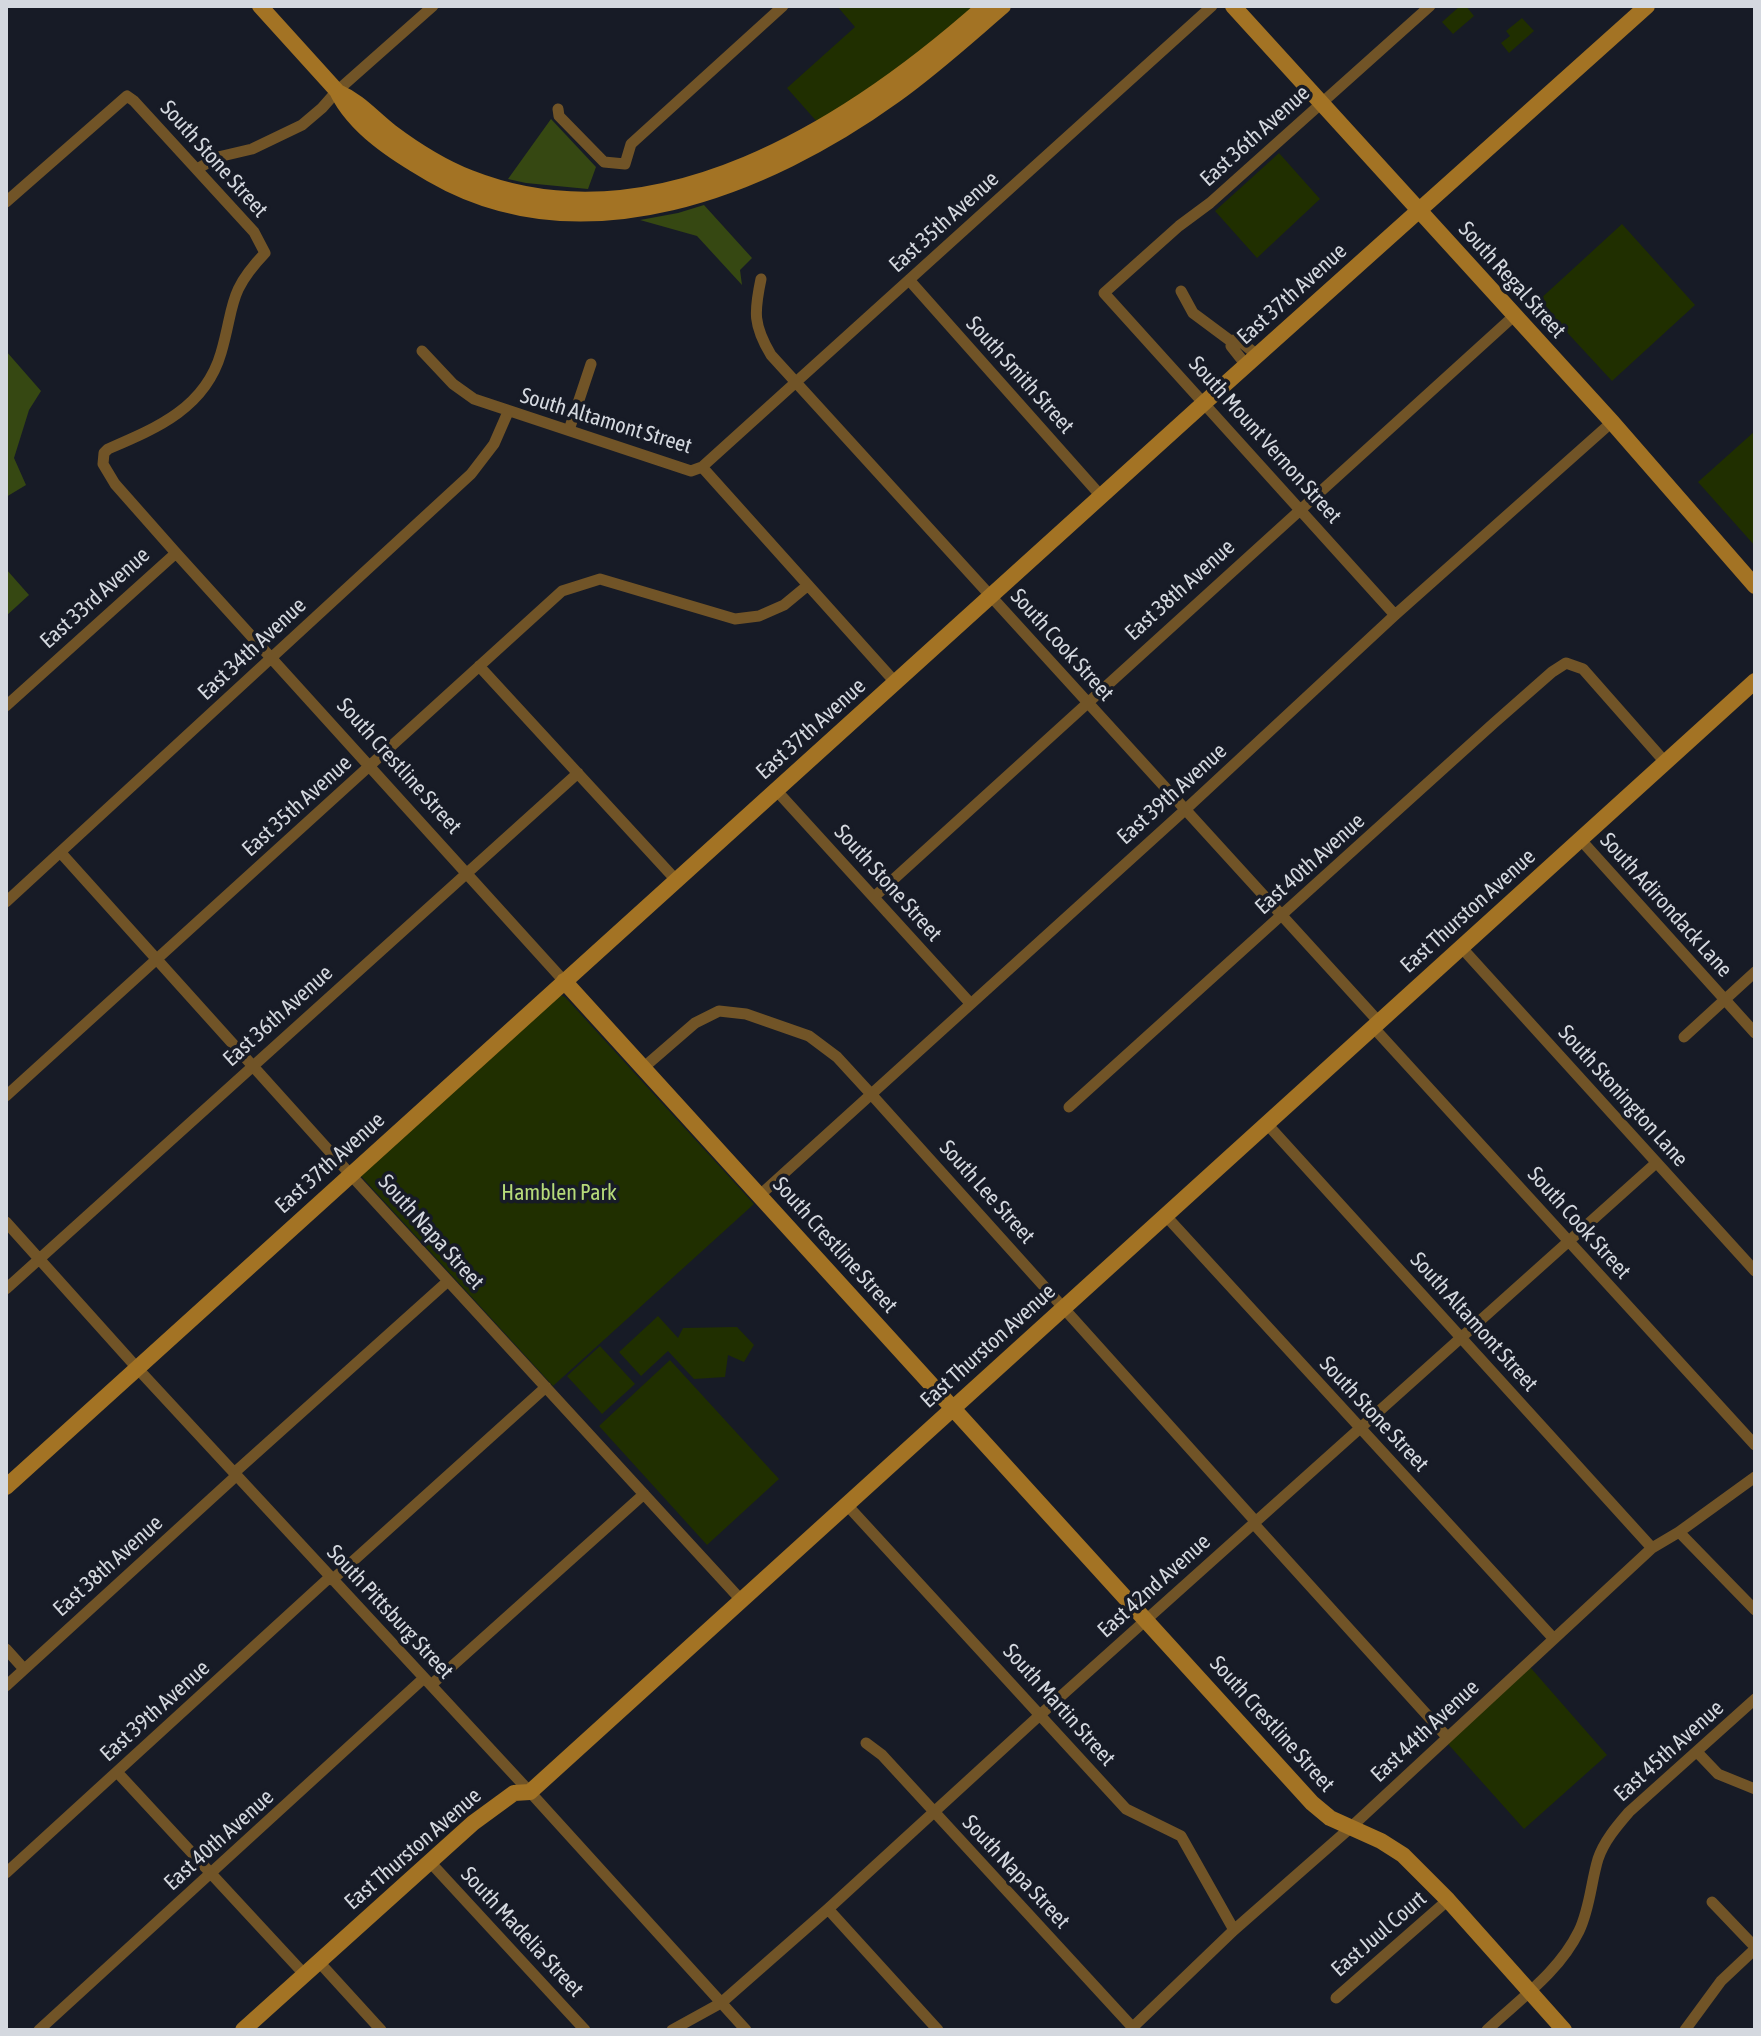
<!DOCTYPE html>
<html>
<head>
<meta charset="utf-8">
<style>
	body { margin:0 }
	#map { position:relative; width:1761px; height:2036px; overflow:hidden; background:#171b26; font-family:"Asap Condensed",sans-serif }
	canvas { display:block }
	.frame { position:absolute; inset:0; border:8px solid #d4d8df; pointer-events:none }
</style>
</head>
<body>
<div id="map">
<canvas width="1761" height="2036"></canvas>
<div class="frame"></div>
</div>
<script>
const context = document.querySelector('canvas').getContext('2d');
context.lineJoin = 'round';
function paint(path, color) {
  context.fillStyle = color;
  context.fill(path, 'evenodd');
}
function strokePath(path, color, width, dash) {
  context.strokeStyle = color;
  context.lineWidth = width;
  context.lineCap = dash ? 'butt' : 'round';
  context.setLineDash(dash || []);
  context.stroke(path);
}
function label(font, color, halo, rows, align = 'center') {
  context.font = font + ' "Asap Condensed",sans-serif';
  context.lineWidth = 7;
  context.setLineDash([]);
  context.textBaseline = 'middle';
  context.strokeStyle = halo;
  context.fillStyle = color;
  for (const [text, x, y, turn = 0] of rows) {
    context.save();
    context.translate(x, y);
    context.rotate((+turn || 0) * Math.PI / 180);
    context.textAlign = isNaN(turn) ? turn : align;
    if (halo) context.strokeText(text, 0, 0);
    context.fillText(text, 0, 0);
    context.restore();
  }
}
const green = new Path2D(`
	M837,6H976L919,54L818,123L787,88L855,27Z
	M1460,6H1466L1474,16L1453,34L1442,22Z
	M1522,18L1534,31L1509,53L1501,43L1510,36L1506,31Z
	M1279,153L1320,199L1257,258L1215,211Z
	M1622,224L1695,305L1612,381L1538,301Z
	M1755,431V546L1698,482Z
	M560,995L565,997L754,1204L553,1386L360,1175Z
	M658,1316L678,1338L683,1328L737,1327L754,1345L744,1362L728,1355L725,1377L694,1379L668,1351L641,1376L619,1352Z
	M600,1346L635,1384L602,1414L567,1376Z
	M670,1360L779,1479L707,1545L599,1426Z
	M1530,1667L1607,1755L1524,1829L1448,1744Z`);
const forest = new Path2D(`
	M551,119L596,167L588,189L526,183L508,179Z
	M704,205L752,258L740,270L742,285L697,236L640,220L678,213Z
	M6,351L41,391L29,410L14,458L26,485L6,497Z
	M6,569L29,595L6,616Z`);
const street = new Path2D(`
	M558,109L559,116L604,162L625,164L631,144L783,6
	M197,169L218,157L252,149L302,125L322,108L337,91L433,6
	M6,202L127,96L134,101L254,232L265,253C227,293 235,305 221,353C205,408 157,428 108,449L104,453L103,464L115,484L176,553L564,981
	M761,279C754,312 753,325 771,355L1379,1022
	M910,281L1101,496
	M1181,291L1193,313L1232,342
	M422,351L453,384L474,399L691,471L702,467L895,682
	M1246,365L1231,346L1234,340L1241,342L1257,355
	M569,430L591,364
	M702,467L1212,6
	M1395,615L1104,293L1179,226L1210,203L1430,6
	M479,666L676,880
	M6,706L176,553
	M776,790L970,1003
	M1580,839L1755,1033
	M61,853L350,1174L742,1601
	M874,897L1515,315
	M6,902L471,474L494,444L508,412
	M1461,947L1755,1271
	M1373,1027L1755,1445
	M1684,1037L1755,972
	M643,1068L695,1023L719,1011L746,1014L809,1036L837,1057L871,1094L1256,1522
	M6,1096L562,591L600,579L735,619L759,616L784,605L807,586
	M1069,1107L1494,723L1552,672L1566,663L1583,669L1665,762
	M1267,1124L1652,1548
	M760,1195L1186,809L1395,615L1612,422
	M1165,1215L1554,1639
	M6,1222L138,1369L530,1792L746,2030
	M6,1289L578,773
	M234,1473L448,1281
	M847,1505L1126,1809L1181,1836L1234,1930
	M1254,1524L1447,1737
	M1679,1532L1755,1610
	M332,1580L546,1387
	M6,1649L24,1669
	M431,1685L644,1494
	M6,1686L236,1476
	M866,1743L882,1755L1135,2030
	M1698,1753L1718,1774L1755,1789
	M117,1772L305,1975
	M430,1862L585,2030
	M6,1873L330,1577
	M1712,1902L1755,1947
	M828,1909L938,2030
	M319,1962L381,2030
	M1336,1998L1448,1900
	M1132,2028L1234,1930L1349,1829L1652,1548L1679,1532L1755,1477
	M39,2030L424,1678
	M672,2030L721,2003L828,1909L1041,1714L1656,1163
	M1487,2030C1520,1999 1559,1972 1579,1931C1590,1908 1591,1882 1598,1859C1604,1841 1617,1826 1629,1812L1755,1699
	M1685,2030L1721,1981L1755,1949`);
const secondary = new Path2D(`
	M260,6L337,91C355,128 396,154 431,174C582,262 766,188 895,95C933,68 968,36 1003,6
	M1233,6L1612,422L1755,586
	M338,92C359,101 373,118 391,132C415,150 442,167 470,178C655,251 850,126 985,6
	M564,981L1312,1803L1330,1818L1381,1841L1403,1855L1448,1900L1564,2030
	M6,1487L1204,403L1647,6
	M243,2030L473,1823L514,1793L530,1792L1755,681`);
const streetNames = [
	["East 36th Avenue",1255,136,-42],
	["South Stone Street",214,159,48],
	["East 35th Avenue",944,222,-42],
	["South Regal Street",1512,280,48],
	["East 37th Avenue",1292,294,-42],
	["South Smith Street",1020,375,48],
	["South Altamont Street",606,421,17],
	["South Mount Vernon Street",1265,440,48],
	["East 38th Avenue",1180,590,-42],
	["East 33rd Avenue",95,598,-42],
	["South Cook Street",1062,645,48],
	["East 34th Avenue",252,649,-43],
	["East 37th Avenue",811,729,-42],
	["South Crestline Street",399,766,48],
	["East 39th Avenue",1172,794,-42],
	["East 35th Avenue",297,806,-42],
	["East 40th Avenue",1310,864,-42],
	["South Stone Street",888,883,48],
	["South Adirondack Lane",1666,905,48],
	["East Thurston Avenue",1468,911,-42],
	["East 36th Avenue",278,1016,-42],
	["South Stonington Lane",1623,1096,48],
	["East 37th Avenue",330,1163,-42],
	["South Lee Street",987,1192,48],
	["South Cook Street",1579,1223,48],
	["South Napa Street",431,1232,48],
	["South Crestline Street",835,1245,48],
	["South Altamont Street",1474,1322,48],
	["East Thurston Avenue",988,1346,-42],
	["South Stone Street",1374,1414,47],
	["East 38th Avenue",108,1566,-42],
	["East 42nd Avenue",1154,1586,-42],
	["South Pittsburg Street",390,1612,47],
	["South Martin Street",1059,1705,48],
	["East 39th Avenue",155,1711,-42],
	["South Crestline Street",1272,1724,48],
	["East 44th Avenue",1425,1731,-43],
	["East 45th Avenue",1669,1751,-42],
	["East 40th Avenue",219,1840,-42],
	["East Thurston Avenue",413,1849,-41],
	["South Napa Street",1016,1872,47],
	["South Madelia Street",522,1932,47],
	["East Juul Court",1379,1934,-41]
];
const parkNames = [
	["Hamblen Park",559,1193]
];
paint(green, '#202f00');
paint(forest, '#364812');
strokePath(street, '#715427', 11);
strokePath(secondary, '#a37324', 16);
label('22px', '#d4d8df', '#171b26', streetNames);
label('22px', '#b6da79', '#171b26', parkNames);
</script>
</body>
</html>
